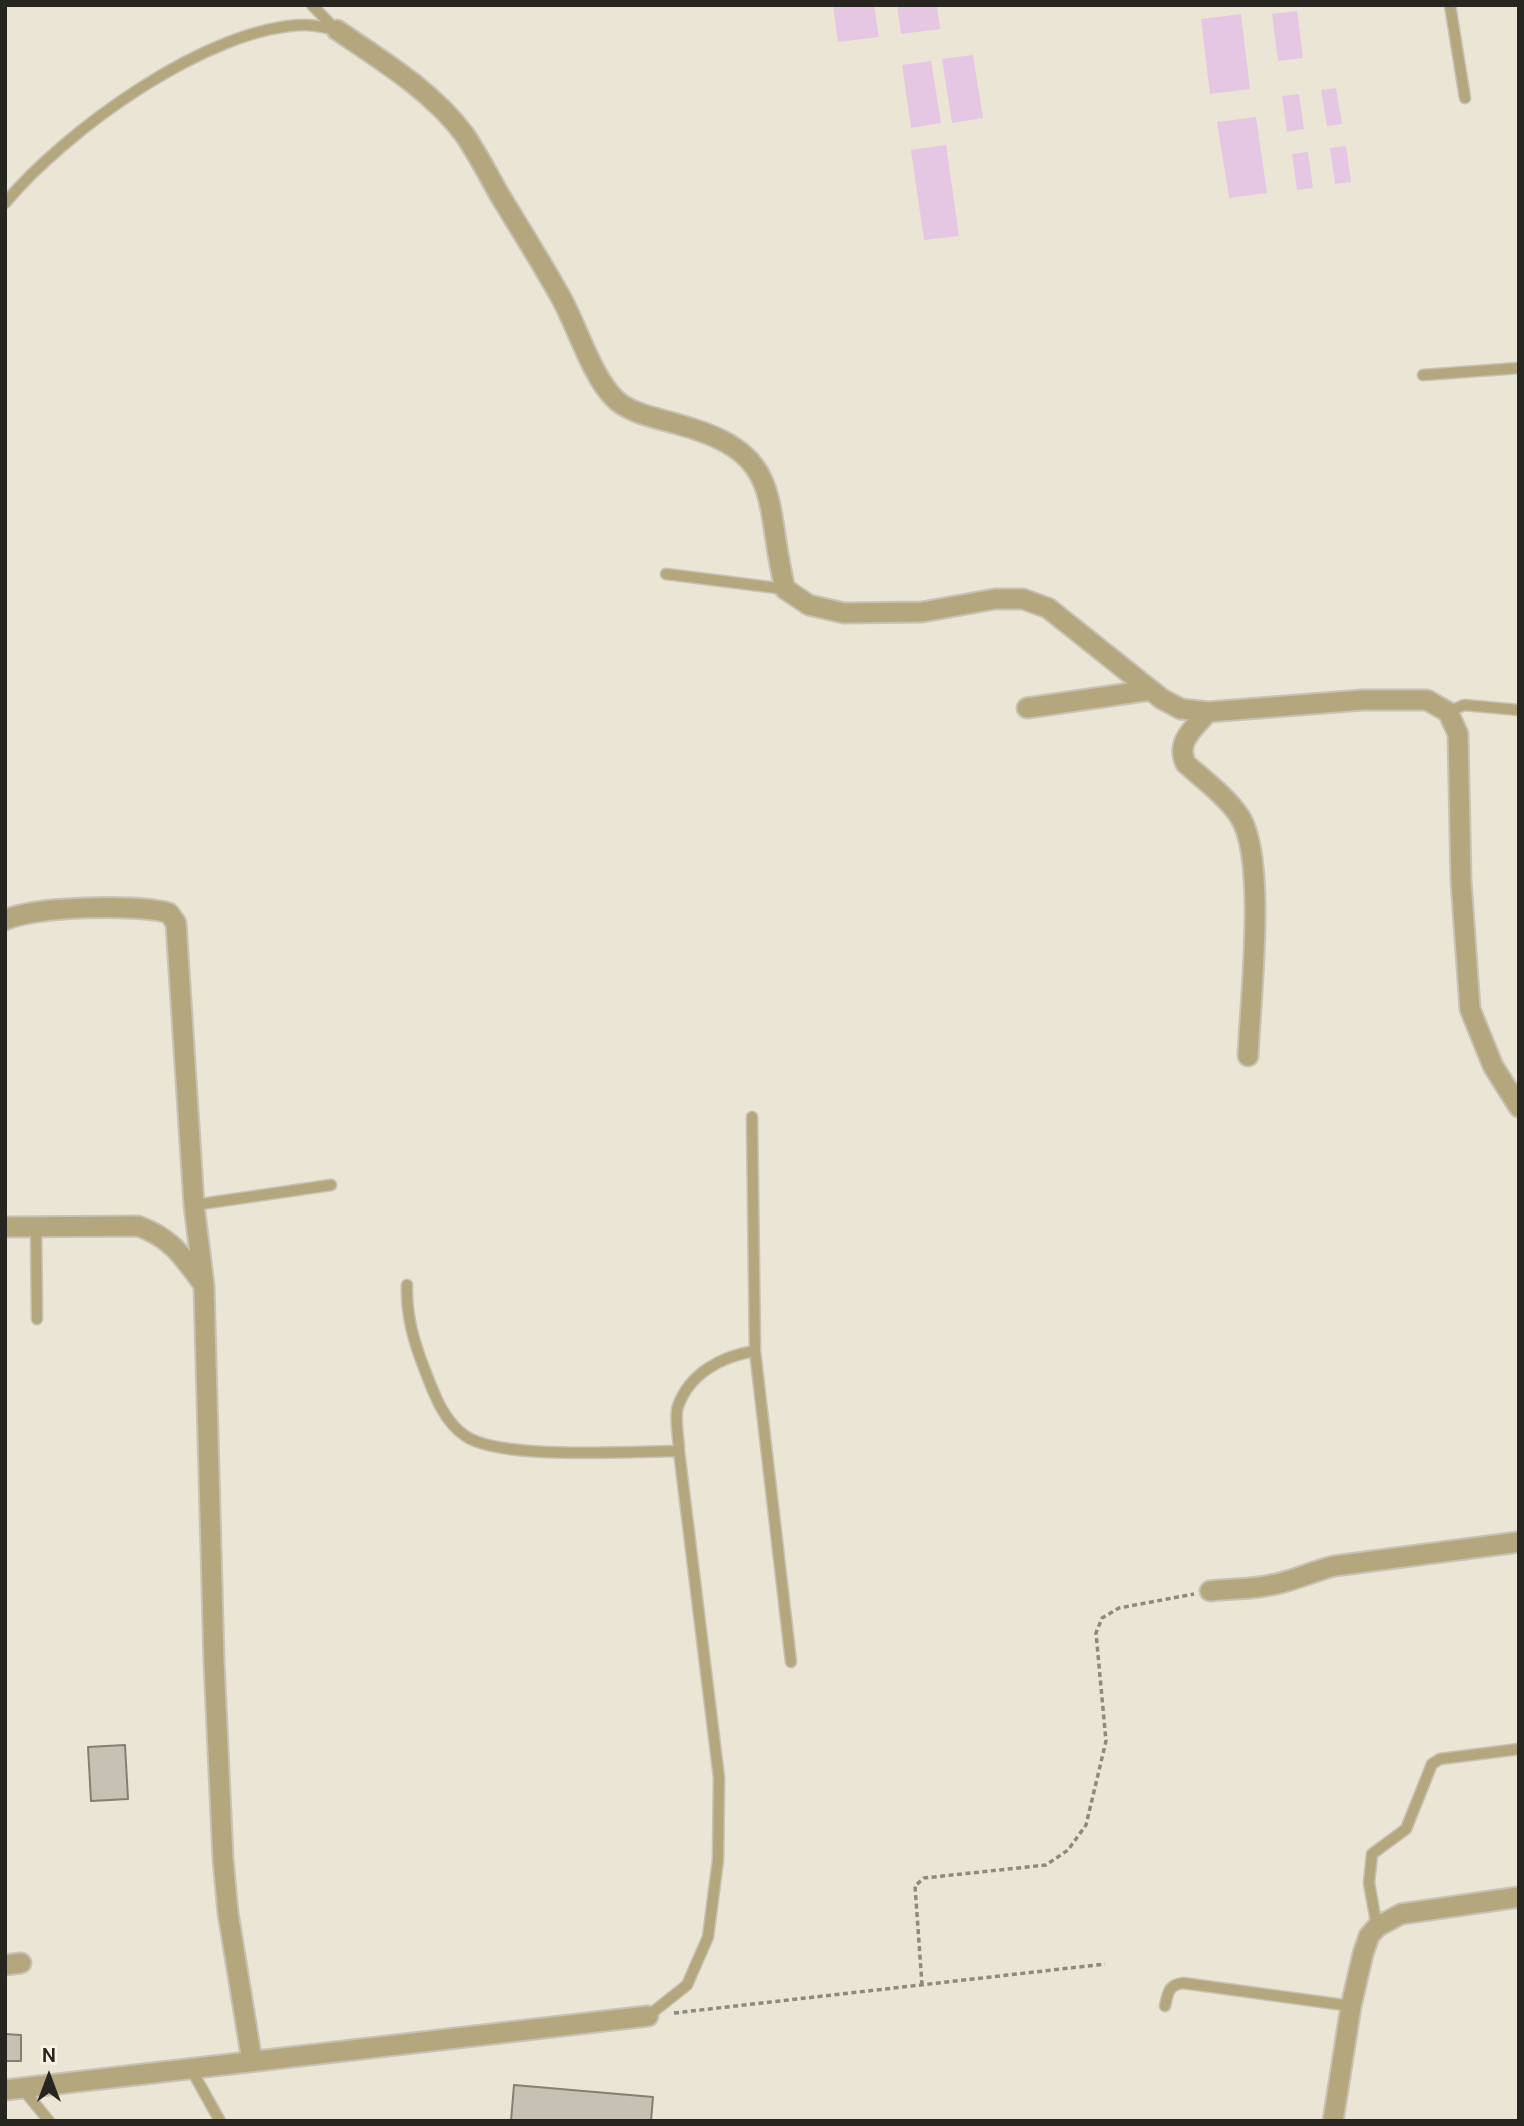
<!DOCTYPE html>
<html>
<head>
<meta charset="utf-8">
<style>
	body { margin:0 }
	#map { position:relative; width:1524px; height:2126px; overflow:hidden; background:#eae5d5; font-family:"DM Sans",sans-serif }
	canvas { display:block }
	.frame { position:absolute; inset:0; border:7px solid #27251f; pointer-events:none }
	.north { position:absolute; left:14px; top:2042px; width:70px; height:70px; -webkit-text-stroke:5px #f7f2e2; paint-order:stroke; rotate:0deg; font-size:19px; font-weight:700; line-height:28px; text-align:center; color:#27251f }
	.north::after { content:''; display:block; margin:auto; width:24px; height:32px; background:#27251f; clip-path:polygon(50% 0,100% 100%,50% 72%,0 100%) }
</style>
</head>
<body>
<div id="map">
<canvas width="1524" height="2126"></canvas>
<div class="frame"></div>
<div class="north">N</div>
</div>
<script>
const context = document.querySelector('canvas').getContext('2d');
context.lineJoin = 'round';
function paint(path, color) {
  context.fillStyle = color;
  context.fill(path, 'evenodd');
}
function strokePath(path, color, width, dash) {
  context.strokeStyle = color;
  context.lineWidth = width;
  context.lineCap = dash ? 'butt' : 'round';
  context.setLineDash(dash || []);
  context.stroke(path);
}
const green = new Path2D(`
	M833,5H874L879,37L838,42Z
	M897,5H937L940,29L901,34Z
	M1297,11L1303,58L1278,61L1272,14Z
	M1241,14L1250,89L1210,94L1201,19Z
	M973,55L983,118L952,123L942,59Z
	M931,61L941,123L911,128L902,65Z
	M1336,88L1342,124L1327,126L1321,90Z
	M1299,94L1304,129L1287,132L1282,96Z
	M1256,117L1267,193L1229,198L1217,122Z
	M946,145L959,236L924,240L911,150Z
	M1346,146L1351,182L1335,184L1330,148Z
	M1308,152L1313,188L1297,190L1292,154Z`);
const building = new Path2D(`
	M125,1745L128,1799L91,1801L88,1747Z
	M5,2034L21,2035V2061H5Z
	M514,2085L653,2097L651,2121H511Z`);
const path = new Path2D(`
	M922,1985L915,1886L924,1878L1046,1865L1068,1850L1086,1825L1106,1741L1096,1633L1102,1618L1119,1608L1194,1594
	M674,2013L1105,1964`);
const service = new Path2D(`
	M312,5L336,30
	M1450,5L1465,98
	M5,203C65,131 209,26 305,25C315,25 326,28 337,30
	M1423,375L1519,368
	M666,574L785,589
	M1448,712L1464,705L1519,710
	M752,1117L755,1351L791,1662
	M194,1205L331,1185
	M36,1227L37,1319
	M407,1285C406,1316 414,1343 426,1373C434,1394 444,1421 464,1435C498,1461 633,1451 679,1451
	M1377,1927L1369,1883L1372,1854L1406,1829L1432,1764L1440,1759L1519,1749
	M1165,2006C1168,1993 1168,1985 1183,1983L1351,2006
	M648,2016L687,1985L708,1937L718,1860L719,1778L679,1451C679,1438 674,1418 678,1406C690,1373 722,1356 755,1351
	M191,2069L220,2121
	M22,2088L49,2121`);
const minor = new Path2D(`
	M337,30C381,60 432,91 464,134C477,153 488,174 499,194C519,227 540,260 559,294C577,325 590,373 614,398C628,413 657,418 677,424C786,453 763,498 785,589L809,605L844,613L922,612L995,599H1023L1048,608L1162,699L1181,709L1208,712L1362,700H1427L1448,712L1458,734L1461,881L1470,1009L1493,1066L1519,1107
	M1027,708L1151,690
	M1208,712C1194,728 1175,742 1186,764C1203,779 1228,798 1240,817C1267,860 1250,1002 1248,1056
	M5,920C34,906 138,904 169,913L176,923L194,1205L204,1286L214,1662L223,1859L228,1913L252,2061
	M5,1227L138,1226C172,1238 183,1257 204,1285
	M1210,1591C1233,1588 1253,1590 1276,1584C1295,1580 1314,1571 1334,1566L1519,1542
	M5,1965L21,1963
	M5,2090L648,2016
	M1333,2121L1351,2006L1363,1954L1369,1936L1377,1927L1401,1914L1519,1897`);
paint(green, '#e5c7e4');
paint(building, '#c6c1b2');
strokePath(building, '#847f71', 2);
strokePath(service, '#c7c2b4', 13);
strokePath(minor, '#c7c2b4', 23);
strokePath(path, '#8d8a7e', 3.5, [5, 3.5]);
strokePath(service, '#b5a77d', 10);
strokePath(minor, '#b5a77d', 19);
</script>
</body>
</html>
